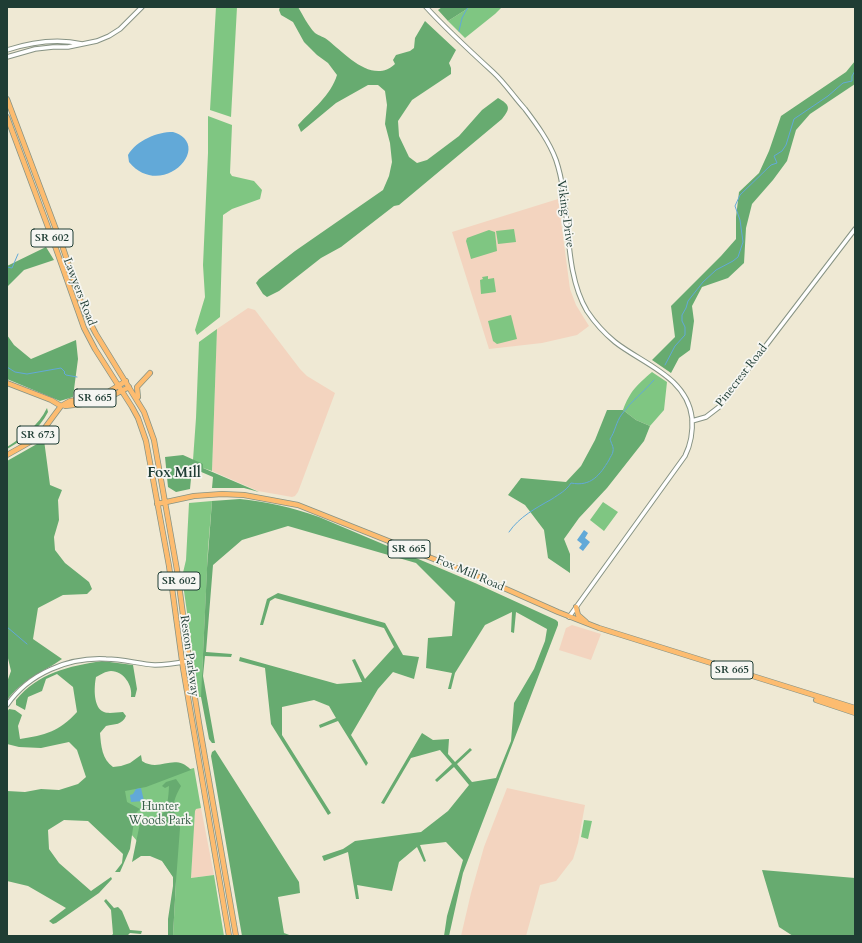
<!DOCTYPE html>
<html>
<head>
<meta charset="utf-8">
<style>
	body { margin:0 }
	#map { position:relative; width:862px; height:943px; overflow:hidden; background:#efe9d4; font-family:Cardo,serif }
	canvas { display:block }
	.frame { position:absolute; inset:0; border:8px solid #1f3d34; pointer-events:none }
</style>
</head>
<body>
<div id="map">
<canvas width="862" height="943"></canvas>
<div class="frame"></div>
</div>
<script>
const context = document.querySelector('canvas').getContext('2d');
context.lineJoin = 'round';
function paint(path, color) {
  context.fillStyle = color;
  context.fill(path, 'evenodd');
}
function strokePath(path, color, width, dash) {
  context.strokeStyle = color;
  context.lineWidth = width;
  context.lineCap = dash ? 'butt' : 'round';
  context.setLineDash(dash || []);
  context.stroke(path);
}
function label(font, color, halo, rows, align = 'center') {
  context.font = font + ' Cardo,serif';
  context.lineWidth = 3.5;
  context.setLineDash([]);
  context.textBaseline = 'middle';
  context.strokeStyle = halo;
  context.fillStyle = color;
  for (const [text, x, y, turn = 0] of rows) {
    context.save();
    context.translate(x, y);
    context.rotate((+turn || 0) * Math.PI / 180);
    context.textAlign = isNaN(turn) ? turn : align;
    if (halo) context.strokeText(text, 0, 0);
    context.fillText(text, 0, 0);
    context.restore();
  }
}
const built = new Path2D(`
	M558,199L570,289L576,305L589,326L577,335L542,343L489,349L452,232Z
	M248,308L255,310L300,369L307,376L335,393L298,492L295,496L292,497L258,491L212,471L217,329Z
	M572,625L601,634L591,660L559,650L566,628Z
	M507,788L585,805L578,843L573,859L556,881L540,885L526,936H461L471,893L484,847Z
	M201,808L214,875L191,878L195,809Z`);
const green = new Path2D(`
	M216,7H237L231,117L210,110Z
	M470,7H502L495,14L465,38L448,21Z
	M208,116L232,125L230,173L232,176L254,181L262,190L260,199L232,209L223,215L220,317L197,335L195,330L205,297L203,265L208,153Z
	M514,229L516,242L498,244L496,231Z
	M489,230L495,232L497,251L471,259L466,241L467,238Z
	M488,276V279L494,278L496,292L481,294L480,280L483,279L482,277Z
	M511,315L517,339L497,344L493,341L488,321Z
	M217,329L212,471L203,468L193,460L196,418L199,342Z
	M652,372L667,382L664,410L650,426L636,420L623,410C630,391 637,385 652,372Z
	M212,501L208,549L202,676L203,697H199L182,577L186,560L189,503Z
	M603,502L618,512L604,531L590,520Z
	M194,768L201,808L196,809L195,811L191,878L214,875L224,936H173L176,881L157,853L137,841L131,834L96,794Z
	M584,820L592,821L588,839L581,837Z`);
const forest = new Path2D(`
	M280,7H298C303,15 308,26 315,33C319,36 325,37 329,41C345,54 373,85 395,64L393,60L396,55L410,51L414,48L415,38L425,21L456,50L449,63L451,68V74L412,100L398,121L399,136L409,157L417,163L427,160L459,136L482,110L498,98C510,105 511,108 502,119L399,205L394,206L341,247L321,258L279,291L267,297L263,294L256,283L259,279L295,251L383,190L389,176L392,162L390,143L385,124L387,105L385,91L378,85H368L336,103L301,132L298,125C312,110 331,95 337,75L328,63L317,55L304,42L293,22L281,15L279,10Z
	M442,7H470L448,21L438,10Z
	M855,61V84L810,114L796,130L787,161L773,180L752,204L746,228L744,263L728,278L702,287L692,306L694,321L690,350L679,358L671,373L652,360L675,337L671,306L721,256L736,239V217L739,192L759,173L769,151L781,116L846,72Z
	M46,247L54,260L24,270L7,287V266Z
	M7,335L14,345L31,359L76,340L78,359L73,397L60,401L7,379Z
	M47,408L48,412C39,430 24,439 7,449V447C24,436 38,426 47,408Z
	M607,410H623L636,420L650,426L644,441L607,488L579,518L564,539L570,554V573L548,558L544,530L525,505L508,495L521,478L566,482L581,466L595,440Z
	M44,440L50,485L62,490L58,500L59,520L54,537L55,550L65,563L89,582L92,589L87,594L63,595L38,608L33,639L62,659C42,673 23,679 7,700V682L11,671L7,654V461Z
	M183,455L203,464V468L259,492L244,488H212L213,477L192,468L190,489L176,492L168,487L165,457Z
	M240,499C269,502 291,507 319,517L475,583L556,620L558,622V625L463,873L449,936H444L447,916L463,860L446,842L420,845L426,861L424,862L417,847L399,862L392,891L357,885L359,899H356L348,852L324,861L322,856L343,849L355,841L421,832L448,811L469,785L454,767L437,782L435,780L452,764L440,750L411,758L384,804L381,803L422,733L433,740L449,739L448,754L455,762L470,748L472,750L457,764L472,782L496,778L511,741L514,703L534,669L545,641L547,629L516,612L514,633L511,632L512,612L485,625L455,673L451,689H448L452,673L426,668L428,638L452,636L455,602L416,563L288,526L242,540L213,565L206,652L232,654L231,657L205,656L203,676L215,743H212L209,739L201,697L207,568L212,501Z
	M278,593L385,623L403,655L419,657L414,679L393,672L378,689L351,735L368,763L366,766L338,721L320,728L319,725L336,718L329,706L314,700L282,707V735L331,813L328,815L271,724L265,668L239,661L240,657L337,684L362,682L352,660L355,659L365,679L394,647L384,628L275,598L270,601L263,625H260L267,599Z
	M102,661L133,665L137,689L135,697H131C133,686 124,671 111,671C106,671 100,675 96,677C94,687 93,708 104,712C109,714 117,712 123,712L126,716C122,725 115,724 106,726L100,733C101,746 102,759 113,767L121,766L130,763L141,755L142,761C160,773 174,752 191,770L146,787L125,791L127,802L140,809L135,814L130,849L120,872H115L122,863L123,854L88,821L64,820L48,830L49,849L59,863L91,891L111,877L112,879L99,893L56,923L53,924L49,921L66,908L28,886L7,881V791L25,792L41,789L59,790L78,784L86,777L77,750L69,742L41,748L19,747L7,744V712L9,709L15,710L22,715L18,726L20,739C45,735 59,732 77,712L73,687L57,674L46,679L42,691L28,697L25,710L16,705V700C38,673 69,666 102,661Z
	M215,750L299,882L300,893L278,897L284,933L292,936H242L211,756L212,752Z
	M176,779L181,786C175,797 171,805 176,816C178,821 180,823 180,828L176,881L173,936H168V919L173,886V877L162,861L150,856H141L132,862L140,823C165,823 168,808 169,786L165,788L162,786L166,782Z
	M762,870L855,878V936H793L779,927Z
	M106,899L114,908L118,907L122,911L130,930L142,931L141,934L130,933L127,936H111L113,934L111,910L104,901Z`);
const water = new Path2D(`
	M173,132C177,133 181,135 184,138C203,157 158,197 129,162L128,155C137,140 157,132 173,132Z
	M584,530L588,533L585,538L590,542L583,551L579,548L582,544L577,540Z
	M141,788L144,801L131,802L130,795L133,794L136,789Z`);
const stream = new Path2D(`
	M459,31L462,18L468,7
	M7,267L12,268L18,254
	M665,365L675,346L685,335V327L682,321V315L686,308L688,301L703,282L716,270L733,261L738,257L743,242L740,220L735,206L740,195L771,165L777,163L774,156L782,151L786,145L794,119L828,96L843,83L852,81V76L855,71
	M7,367L15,372L27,374L61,368L65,372L64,373L66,375L77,377
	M509,532C519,517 536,508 552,499C559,494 566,491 571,483C591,487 600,475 609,460C610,457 613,454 613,451C614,447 611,443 610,439C615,432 616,422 622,414C631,401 644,392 654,380
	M7,627L27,644`);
const minor = new Path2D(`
	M426,7C447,30 470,51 493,72C505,83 514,97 525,109C537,125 549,141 556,160C572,207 562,269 587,311C595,323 604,333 615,342C643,364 687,377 692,418C693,432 691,444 685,456L569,617
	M7,50C32,42 56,38 82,44
	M7,57L35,49L53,47H68L97,41L109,36L120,29L142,7
	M692,421L706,417L719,407L855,229
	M7,705C29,673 69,657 106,659C123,659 139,664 155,665C167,665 178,663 189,661`);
const major = new Path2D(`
	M7,99L63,248L84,311L96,334L144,412L154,440L177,570L190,667L199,723L236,936
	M7,117L55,246L84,328L95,349L132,407L138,418L146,441L169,566L183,668L229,936
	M7,383L51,400L61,406
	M138,397L137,387L150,373
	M65,406L100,402L129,387
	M7,455L32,441L41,433L61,406L70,401L100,397L126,381
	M157,504L194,496L222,494L244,495L298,505L479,577L558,612L599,628L855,708
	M576,607L578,615L586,622
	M816,700L855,713`);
const shields = [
	[52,238,42],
	[95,398,42],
	[38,435,42],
	[409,549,42],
	[179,581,42],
	[732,670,42]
];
const shieldNames = [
	["SR 602",52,238],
	["SR 665",95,398],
	["SR 673",38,435],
	["SR 665",409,549],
	["SR 602",179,581],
	["SR 665",732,670]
];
const streetNames = [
	["Viking Drive",565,214,82],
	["Lawyers Road",79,292,69],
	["Pinecrest Road",742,376,-52],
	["Fox Mill Road",470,574,23],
	["Reston Parkway",189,656,82]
];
const parkNames = [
	["Hunter",160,807],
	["Woods Park",160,821]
];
const quarterNames = [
	["Fox Mill",174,474]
];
paint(built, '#f3d4bf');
paint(green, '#7fc682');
paint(forest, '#67ab70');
paint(water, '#62a9d8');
strokePath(stream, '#62a9d8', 1);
strokePath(minor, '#879384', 5.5);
strokePath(major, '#879384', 6);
strokePath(minor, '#fff', 3.5);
strokePath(major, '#fdbc70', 4.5);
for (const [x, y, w] of shields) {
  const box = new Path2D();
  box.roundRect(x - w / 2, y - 9, w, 18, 3);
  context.fillStyle = '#f6f6f2';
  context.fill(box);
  strokePath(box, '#1f3d34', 1);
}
label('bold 11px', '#1f3d34', null, shieldNames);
label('12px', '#1f3d34', '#f6f6f2', streetNames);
label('12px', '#375f48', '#f6f6f2', parkNames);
label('bold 14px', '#1f3d34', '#f6f6f2', quarterNames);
</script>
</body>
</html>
